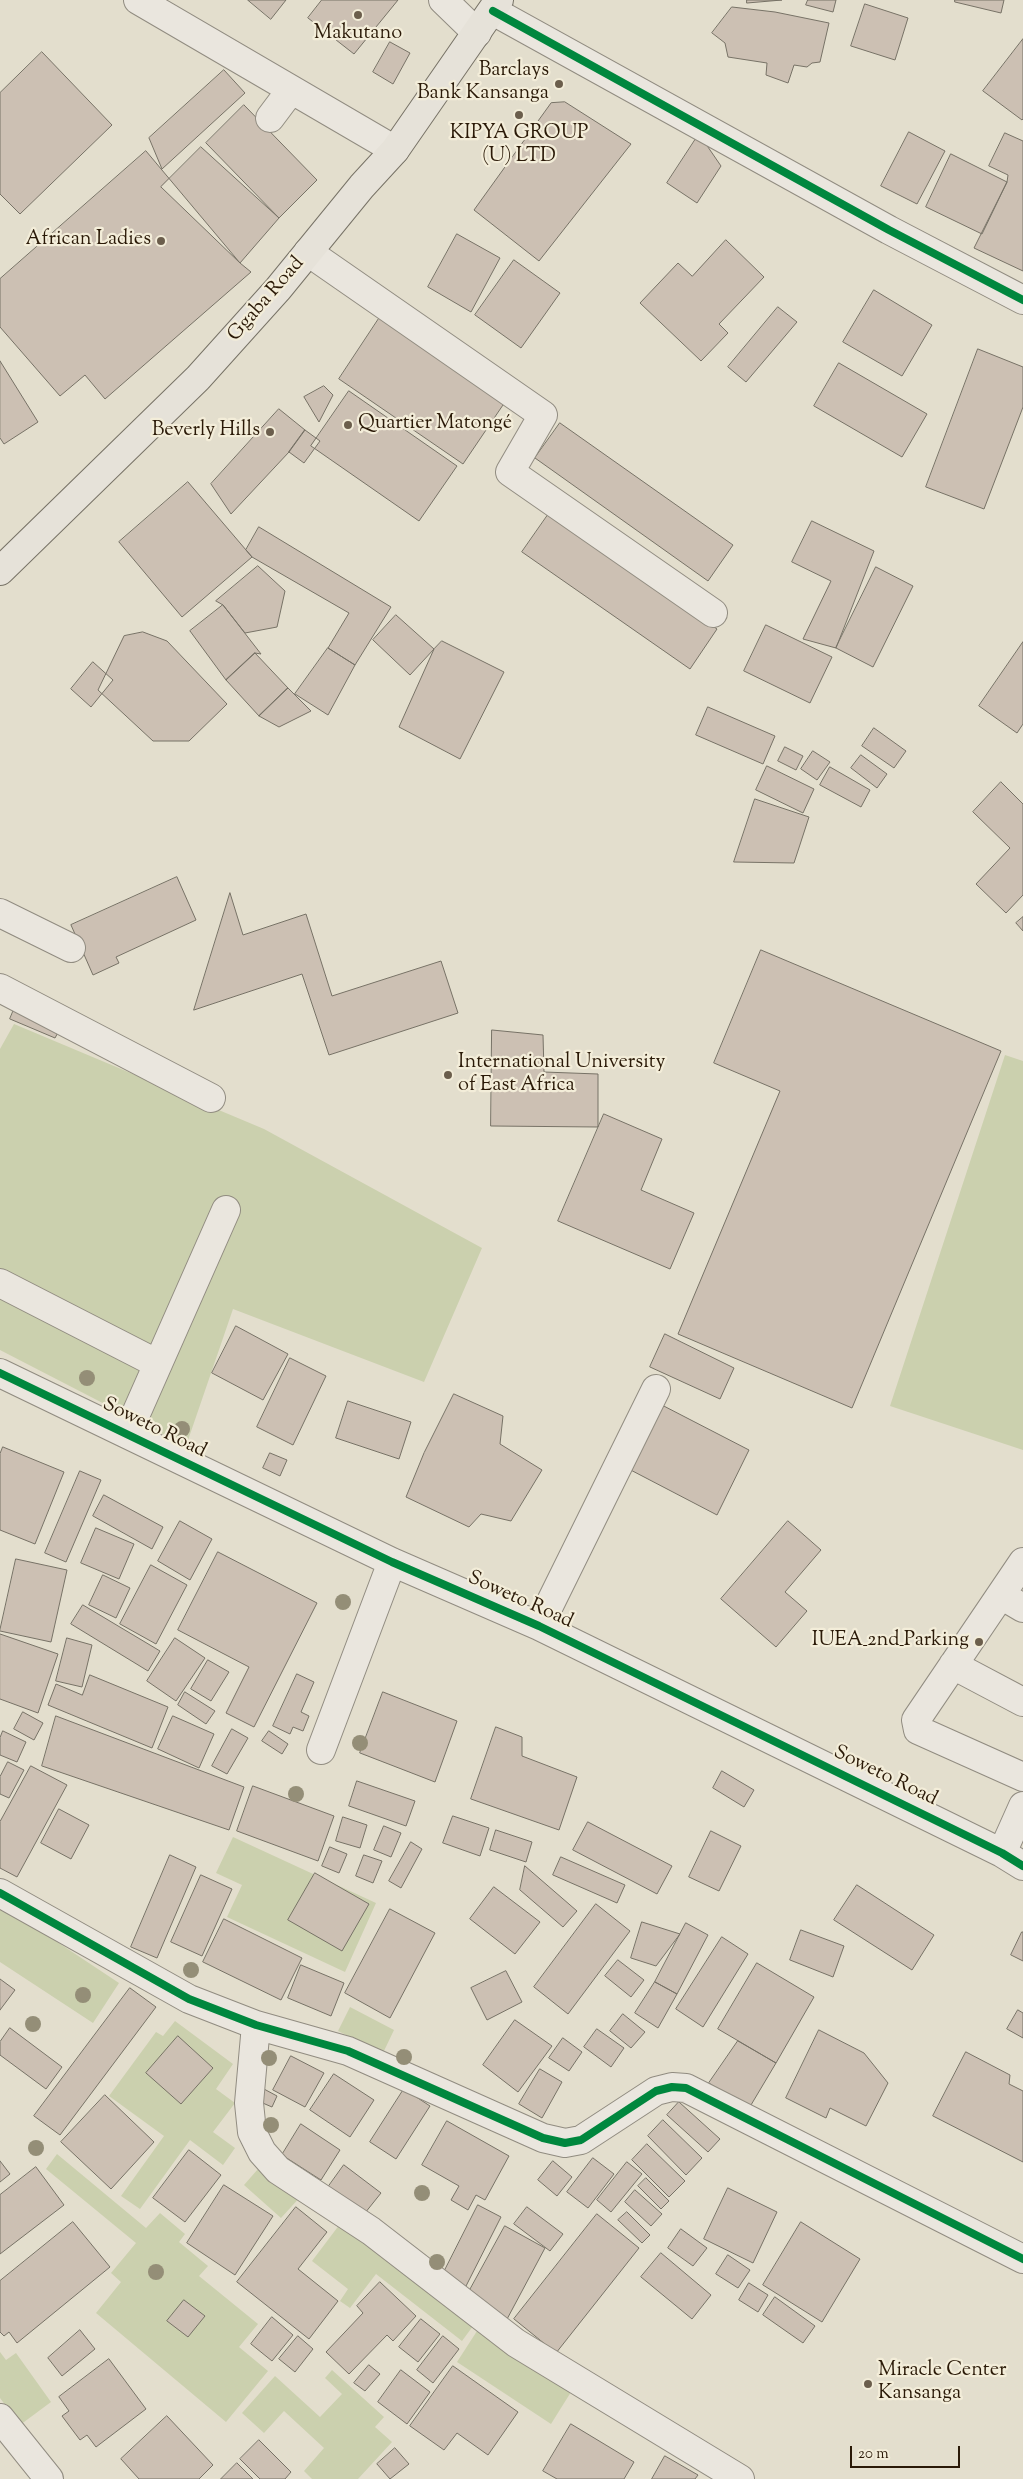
<!DOCTYPE html>
<html>
<head>
<meta charset="utf-8">
<style>
	body { margin:0 }
	#map { position:relative; width:1023px; height:2479px; overflow:hidden; background:#e3decd; font-family:"Sorts Mill Goudy",serif }
	canvas { display:block }
	.scale { position:absolute; left:850px; top:2446px; width:110px; height:22px; box-sizing:border-box; border:2px solid #2a1907; border-top:0; padding-left:6px; font-size:15px; line-height:18px; white-space:nowrap; color:#2a1907; -webkit-text-stroke:4px #f3edd9; paint-order:stroke }
</style>
</head>
<body>
<div id="map">
<canvas width="1023" height="2479"></canvas>
<div class="scale">20 m</div>
</div>
<script>
const context = document.querySelector('canvas').getContext('2d');
context.lineJoin = 'round';
function paint(path, color) {
  context.fillStyle = color;
  context.fill(path, 'evenodd');
}
function strokePath(path, color, width, dash) {
  context.strokeStyle = color;
  context.lineWidth = width;
  context.lineCap = dash ? 'butt' : 'round';
  context.setLineDash(dash || []);
  context.stroke(path);
}
function label(font, color, halo, rows, align = 'center') {
  context.font = font + ' "Sorts Mill Goudy",serif';
  context.lineWidth = 4.5;
  context.setLineDash([]);
  context.textBaseline = 'middle';
  context.strokeStyle = halo;
  context.fillStyle = color;
  for (const [text, x, y, turn = 0] of rows) {
    context.save();
    context.translate(x, y);
    context.rotate((+turn || 0) * Math.PI / 180);
    context.textAlign = isNaN(turn) ? turn : align;
    if (halo) context.strokeText(text, 0, 0);
    context.fillText(text, 0, 0);
    context.restore();
  }
}
const green = new Path2D(`
	M14,1024L264,1129L482,1248L424,1382L233,1309L186,1446L0,1350V1049Z
	M1005,1055L1023,1061V1450L890,1406Z
	M233,1837L376,1903L345,1972L227,1917L242,1885L216,1873Z
	M0,1904L119,1983L93,2023L0,1962Z
	M350,2007L394,2030L383,2053L338,2031Z
	M175,2021L233,2064L216,2089L235,2103L213,2132L235,2148L223,2165L190,2140L140,2209L121,2196L164,2136L109,2096L156,2032L163,2036Z
	M57,2154L146,2228L160,2213L185,2234L179,2242L208,2266L199,2276L258,2324L239,2347L268,2371L226,2422L96,2313L121,2282L111,2273L136,2243L46,2169Z
	M265,2161L302,2195L281,2218L244,2185Z
	M340,2224L473,2326L462,2341L376,2274L350,2308L340,2301L348,2289L312,2261Z
	M477,2331L571,2392L551,2424L457,2362Z
	M0,2352L6,2360L16,2353L51,2402L20,2425L0,2398Z
	M332,2370L384,2417L375,2427L392,2442L358,2479H312L304,2471L324,2448L284,2411L264,2433L242,2413L275,2376L320,2417L342,2394L325,2378Z`);
const building = new Path2D(`
	M248,0H286L271,19Z
	M322,0H398L354,54L308,18Z
	M747,0H782L747,3Z
	M808,0H836L833,12L806,5Z
	M955,0H1004L1001,13L955,2Z
	M865,4L908,18L895,60L851,46Z
	M732,7L775,12L829,23L820,62L812,63L807,67L794,65L788,83L766,75L767,63L728,57L725,43L712,33Z
	M1023,39V119L1022,120L983,91Z
	M390,42L410,53L393,84L373,72Z
	M42,52L112,125L20,214L0,194V93Z
	M224,70L245,93L162,169L149,138Z
	M565,102L631,144L539,261L474,210L551,103Z
	M244,105L317,180L279,218L206,143Z
	M909,132L945,151L917,204L881,186Z
	M1005,133L1023,141V271L974,248L1007,182L1008,175L989,166Z
	M699,134L721,166L697,203L667,183Z
	M201,147L279,218L240,263L161,187Z
	M146,151L240,263L251,272L105,399L85,375L60,396L0,327V279Z
	M951,154L1007,182L982,234L926,207Z
	M457,234L500,258L471,312L428,287Z
	M726,240L764,277L719,324L728,333L701,361L640,303L678,263L692,276Z
	M514,260L560,293L521,348L475,315Z
	M874,290L932,325L902,376L843,342Z
	M778,307L797,322L746,382L728,367Z
	M380,317L505,402L463,464L339,379Z
	M978,349L1023,367V407L984,509L926,487Z
	M0,361L38,422L4,444L0,438Z
	M839,363L927,414L902,457L814,406Z
	M324,386L333,395L319,422L304,397Z
	M349,391L457,466L419,521L311,446Z
	M279,409L305,430L289,452L231,514L211,484Z
	M560,423L733,545L708,581L535,458Z
	M305,430L320,441L304,463L289,452Z
	M188,482L252,557L182,617L119,542Z
	M550,512L717,629L690,669L522,552Z
	M812,521L874,551L836,648L803,639L831,581L792,562Z
	M259,527L391,607L355,665L328,648L349,613L252,557L246,550Z
	M258,566L285,591L277,627L245,633L223,605L216,601Z
	M876,567L913,586L873,667L836,648Z
	M223,605L261,654L255,653L226,680L190,631Z
	M396,615L434,649L410,675L373,640Z
	M766,625L832,657L810,703L744,671Z
	M143,632L167,641L227,704L189,741H153L98,690L124,636Z
	M442,641L504,672L460,759L399,727L434,649Z
	M1023,642V724L1017,733L979,706Z
	M328,648L355,665L328,715L295,694Z
	M255,653L288,688L259,716L226,680Z
	M93,662L113,680L91,707L71,689Z
	M288,688L311,711L279,727L259,716Z
	M708,707L775,736L763,764L696,735Z
	M874,728L906,751L894,768L862,746Z
	M785,747L803,756L796,770L778,761Z
	M813,751L830,762L817,780L801,769Z
	M861,755L887,774L877,788L851,768Z
	M767,766L814,789L803,813L756,790Z
	M830,767L870,790L861,807L820,785Z
	M1001,782L1023,804V895L1006,913L976,884L1010,848L973,812Z
	M755,799L809,817L794,863L734,862Z
	M177,877L196,920L116,957L119,963L93,975L71,925Z
	M230,893L243,935L306,914L332,996L441,961L458,1013L329,1055L302,974L194,1010Z
	M1023,917V931L1016,923Z
	M761,950L1001,1051L852,1408L678,1334L780,1091L714,1063Z
	M15,1007L61,1027L55,1038L10,1019Z
	M492,1030L543,1035L544,1072L598,1074V1127L491,1126Z
	M604,1114L662,1139L641,1190L694,1213L670,1269L558,1221Z
	M236,1326L288,1354L263,1400L212,1373Z
	M665,1334L734,1368L720,1399L650,1367Z
	M290,1358L326,1376L293,1445L257,1427Z
	M454,1394L503,1416L500,1444L542,1470L511,1521L481,1514L469,1527L406,1497L424,1453Z
	M348,1401L411,1422L399,1459L336,1438Z
	M656,1402L749,1450L717,1515L623,1466Z
	M3,1447L64,1472L35,1544L0,1530V1454Z
	M270,1453L287,1460L280,1476L263,1468Z
	M80,1471L101,1480L66,1562L45,1553Z
	M104,1495L163,1527L152,1549L93,1516Z
	M180,1521L212,1539L190,1580L158,1561Z
	M788,1521L821,1550L785,1592L807,1611L776,1647L721,1599Z
	M96,1528L134,1544L119,1579L81,1563Z
	M218,1552L317,1603L254,1727L226,1713L249,1667L178,1630Z
	M16,1559L67,1570L51,1642L0,1631Z
	M151,1565L187,1585L156,1644L120,1624Z
	M103,1575L130,1588L116,1618L89,1605Z
	M83,1605L160,1651L148,1671L71,1624Z
	M0,1634L58,1654L38,1713L0,1699Z
	M67,1638L92,1645L82,1687L56,1681Z
	M175,1638L205,1658L176,1701L147,1681Z
	M208,1660L229,1672L211,1701L191,1689Z
	M297,1674L314,1682L301,1712L309,1716L303,1731L293,1727L290,1734L273,1726Z
	M90,1675L168,1707L152,1748L48,1705L56,1684L82,1695Z
	M185,1692L215,1711L206,1724L178,1705Z
	M383,1692L457,1721L435,1782L360,1753Z
	M23,1712L43,1723L34,1740L14,1729Z
	M56,1716L244,1787L229,1830L42,1766Z
	M173,1716L214,1734L199,1768L158,1749Z
	M496,1727L522,1737V1756L577,1777L559,1830L471,1799Z
	M232,1729L248,1738L227,1774L212,1766Z
	M3,1731L26,1742L17,1762L0,1755V1738Z
	M269,1731L288,1744L282,1754L262,1741Z
	M8,1762L24,1770L9,1798L0,1794V1777Z
	M31,1766L67,1785L17,1877L0,1868V1822Z
	M722,1771L754,1790L744,1807L713,1788Z
	M357,1781L415,1801L406,1826L349,1806Z
	M253,1786L334,1816L318,1861L237,1831Z
	M59,1809L89,1825L71,1859L41,1843Z
	M453,1816L489,1828L480,1856L443,1843Z
	M343,1817L367,1825L360,1848L336,1841Z
	M588,1822L672,1866L657,1894L573,1850Z
	M384,1826L401,1833L391,1857L374,1850Z
	M496,1830L532,1842L526,1862L490,1850Z
	M711,1831L741,1846L719,1891L689,1877Z
	M411,1842L422,1849L401,1888L389,1881Z
	M330,1847L347,1854L339,1873L322,1866Z
	M170,1855L196,1867L157,1958L131,1947Z
	M364,1855L382,1861L373,1883L356,1876Z
	M561,1857L625,1885L617,1903L553,1875Z
	M525,1866L577,1911L563,1927L520,1890Z
	M315,1873L369,1904L342,1951L288,1920Z
	M201,1875L232,1889L202,1956L171,1942Z
	M857,1885L934,1935L912,1970L834,1920Z
	M494,1887L540,1922L515,1954L470,1919Z
	M596,1904L630,1931L568,2014L534,1987Z
	M390,1909L435,1933L390,2018L345,1993Z
	M224,1919L302,1958L281,2000L203,1962Z
	M642,1922L680,1934L656,1966L631,1958Z
	M686,1923L708,1935L677,1994L655,1982Z
	M801,1930L844,1946L833,1977L790,1960Z
	M1022,1932H1023V1961L1011,1955Z
	M722,1937L748,1954L703,2027L676,2009Z
	M618,1960L644,1980L631,1997L605,1976Z
	M757,1963L814,1997L776,2063L718,2029Z
	M301,1965L344,1983L331,2016L288,1998Z
	M506,1971L522,2002L487,2020L471,1988Z
	M0,1979L15,1990L0,2010Z
	M655,1982L677,1994L658,2028L635,2013Z
	M130,1988L156,2007L60,2135L34,2116Z
	M1018,2010L1023,2013V2038L1007,2029Z
	M623,2014L645,2032L631,2048L610,2031Z
	M515,2020L552,2046L518,2092L483,2065Z
	M10,2028L62,2067L46,2089L0,2055V2042Z
	M597,2029L624,2048L611,2067L584,2047Z
	M819,2030L864,2053L888,2083L866,2126L830,2108L826,2118L786,2098Z
	M178,2036L213,2068L181,2104L146,2073Z
	M563,2038L582,2052L569,2071L549,2058Z
	M738,2041L776,2063L748,2110L709,2083Z
	M966,2052L1010,2075L1009,2084L1023,2091V2162L933,2116Z
	M291,2056L324,2073L305,2107L273,2090Z
	M540,2069L562,2082L542,2118L519,2104Z
	M334,2074L374,2100L350,2137L310,2110Z
	M264,2089L277,2096L272,2107L258,2101Z
	M404,2089L430,2106L396,2159L370,2142Z
	M105,2095L154,2142L111,2189L61,2142Z
	M679,2102L720,2139L708,2152L667,2115Z
	M663,2120L702,2158L686,2175L648,2136Z
	M447,2121L509,2156L485,2200L476,2195L468,2210L451,2200L459,2186L422,2165Z
	M301,2124L340,2150L321,2180L282,2155Z
	M647,2144L685,2181L669,2197L632,2160Z
	M189,2150L221,2175L185,2222L153,2198Z
	M593,2158L614,2174L588,2208L567,2192Z
	M0,2161L10,2174L0,2182Z
	M553,2161L572,2177L557,2196L538,2180Z
	M627,2162L642,2174L611,2212L597,2200Z
	M344,2165L381,2193L361,2218L326,2190Z
	M36,2167L64,2205L0,2254V2195Z
	M646,2178L669,2201L661,2209L638,2186Z
	M224,2185L273,2216L235,2275L187,2243Z
	M728,2188L777,2212L753,2263L704,2239Z
	M635,2190L662,2214L651,2226L625,2202Z
	M478,2205L501,2217L464,2290L441,2278Z
	M296,2207L327,2232L298,2269L338,2301L309,2339L237,2282Z
	M527,2207L563,2234L550,2251L514,2224Z
	M627,2212L650,2235L642,2243L618,2220Z
	M597,2214L639,2248L556,2353L514,2319Z
	M73,2222L110,2267L17,2343L9,2332L4,2336L0,2332V2281Z
	M801,2222L860,2259L822,2322L763,2285Z
	M505,2226L545,2248L506,2321L465,2299Z
	M681,2229L707,2248L693,2266L668,2248Z
	M661,2253L711,2295L692,2319L641,2277Z
	M728,2255L750,2270L738,2288L716,2274Z
	M380,2282L416,2316L393,2341L387,2335L349,2374L326,2352L363,2313L357,2306Z
	M749,2283L768,2295L758,2312L739,2300Z
	M775,2297L815,2326L803,2343L763,2315Z
	M184,2300L205,2316L188,2337L167,2321Z
	M272,2317L293,2335L272,2361L251,2344Z
	M421,2319L440,2334L418,2362L399,2347Z
	M80,2330L95,2349L62,2376L48,2358Z
	M298,2336L313,2349L295,2372L279,2359Z
	M443,2336L459,2349L433,2383L417,2370Z
	M109,2359L146,2409L96,2447L87,2435L80,2440L62,2416L69,2411L59,2397Z
	M369,2365L380,2374L365,2391L354,2383Z
	M453,2366L518,2412L488,2455L457,2433L444,2450L410,2426Z
	M401,2370L430,2392L407,2424L378,2402Z
	M167,2416L213,2465L199,2479H139L121,2459Z
	M571,2424L634,2462L624,2479H557L543,2471Z
	M259,2440L291,2472L285,2479H260L240,2459Z
	M395,2448L409,2464L390,2479L377,2464Z
	M665,2456L698,2475L695,2479H652Z
	M237,2463L253,2479H221Z`);
const minor = new Path2D(`
	M138,0L395,150
	M443,0L477,33
	M493,11L889,230L1023,300
	M270,118L291,90
	M308,252L543,415L510,472L713,613
	M0,913L71,948
	M0,988L211,1098
	M0,1283L158,1364
	M0,1373L392,1562L539,1626L1002,1853L1023,1866
	M127,1434L226,1210
	M1023,1562L916,1720L918,1730L1023,1777
	M1001,1595L1023,1608
	M539,1626L656,1389
	M953,1665L1023,1702
	M321,1750L392,1562
	M1002,1853L1023,1806
	M0,1893L189,1999L256,2025L348,2051L543,2138L565,2143L581,2140L656,2091L672,2087L686,2088L1023,2259
	M256,2025L249,2103L252,2132L262,2152L278,2170L371,2231L516,2343L740,2479
	M0,2418L49,2479`);
const major = new Path2D(`
	M0,571L198,378L278,289L362,186L395,150L499,0`);
const cycleway = new Path2D(`
	M493,11L889,230L1023,300
	M0,1373L392,1562L539,1626L1002,1853L1023,1866
	M0,1893L189,1999L256,2025L348,2051L543,2138L565,2143L581,2140L656,2091L672,2087L686,2088L1023,2259`);
const trees = [
	[87,1378],
	[182,1429],
	[343,1602],
	[360,1743],
	[296,1794],
	[191,1970],
	[83,1995],
	[33,2024],
	[404,2057],
	[269,2058],
	[271,2125],
	[36,2148],
	[422,2193],
	[437,2262],
	[156,2272]
];
const markers = [
	[358,15,5,"#6b5e4c"],
	[559,84,5,"#6b5e4c"],
	[519,115,5,"#6b5e4c"],
	[161,241,5,"#6b5e4c"],
	[348,425,5,"#6b5e4c"],
	[270,432,5,"#6b5e4c"],
	[448,1075,5,"#6b5e4c"],
	[979,1642,5,"#6b5e4c"],
	[868,2384,5,"#6b5e4c"]
];
const poiNames = [
	["Makutano",358,35,"center"],
	["Barclays",549,72],
	["Bank Kansanga",549,95],
	["KIPYA GROUP",519,135,"center"],
	["(U) LTD",519,158,"center"],
	["African Ladies",151,241],
	["Quartier Matongé",358,425,"left"],
	["Beverly Hills",260,432],
	["International University",458,1064,"left"],
	["of East Africa",458,1087,"left"],
	["IUEA_2nd_Parking",969,1642],
	["Miracle Center",878,2372,"left"],
	["Kansanga",878,2395,"left"]
];
const streetNames = [
	["Ggaba Road",267,300,-49],
	["Soweto Road",154,1429,26],
	["Soweto Road",520,1601,24],
	["Soweto Road",885,1777,26]
];
paint(green, '#cbd0ae');
paint(building, '#ccc0b3');
strokePath(building, '#777266', 1);
strokePath(minor, '#918c81', 30);
strokePath(major, '#777266', 30);
strokePath(minor, '#eae6de', 28);
strokePath(major, '#e6e2d9', 28);
strokePath(cycleway, '#00873e', 8);
context.fillStyle = '#948e77';
for (const [x, y] of trees) {
  context.beginPath();
  context.arc(x, y, 8, 0, 2 * Math.PI);
  context.fill();
}
for (const [x, y, r, color] of markers) {
  const dot = new Path2D();
  dot.arc(x, y, r, 0, 2 * Math.PI);
  context.fillStyle = color;
  context.fill(dot);
  strokePath(dot, '#f3edd9', 2);
}
label('20px', '#2a1907', '#f3edd9', poiNames, 'right');
label('20px', '#2a1907', '#f3edd9', streetNames);
</script>
</body>
</html>
